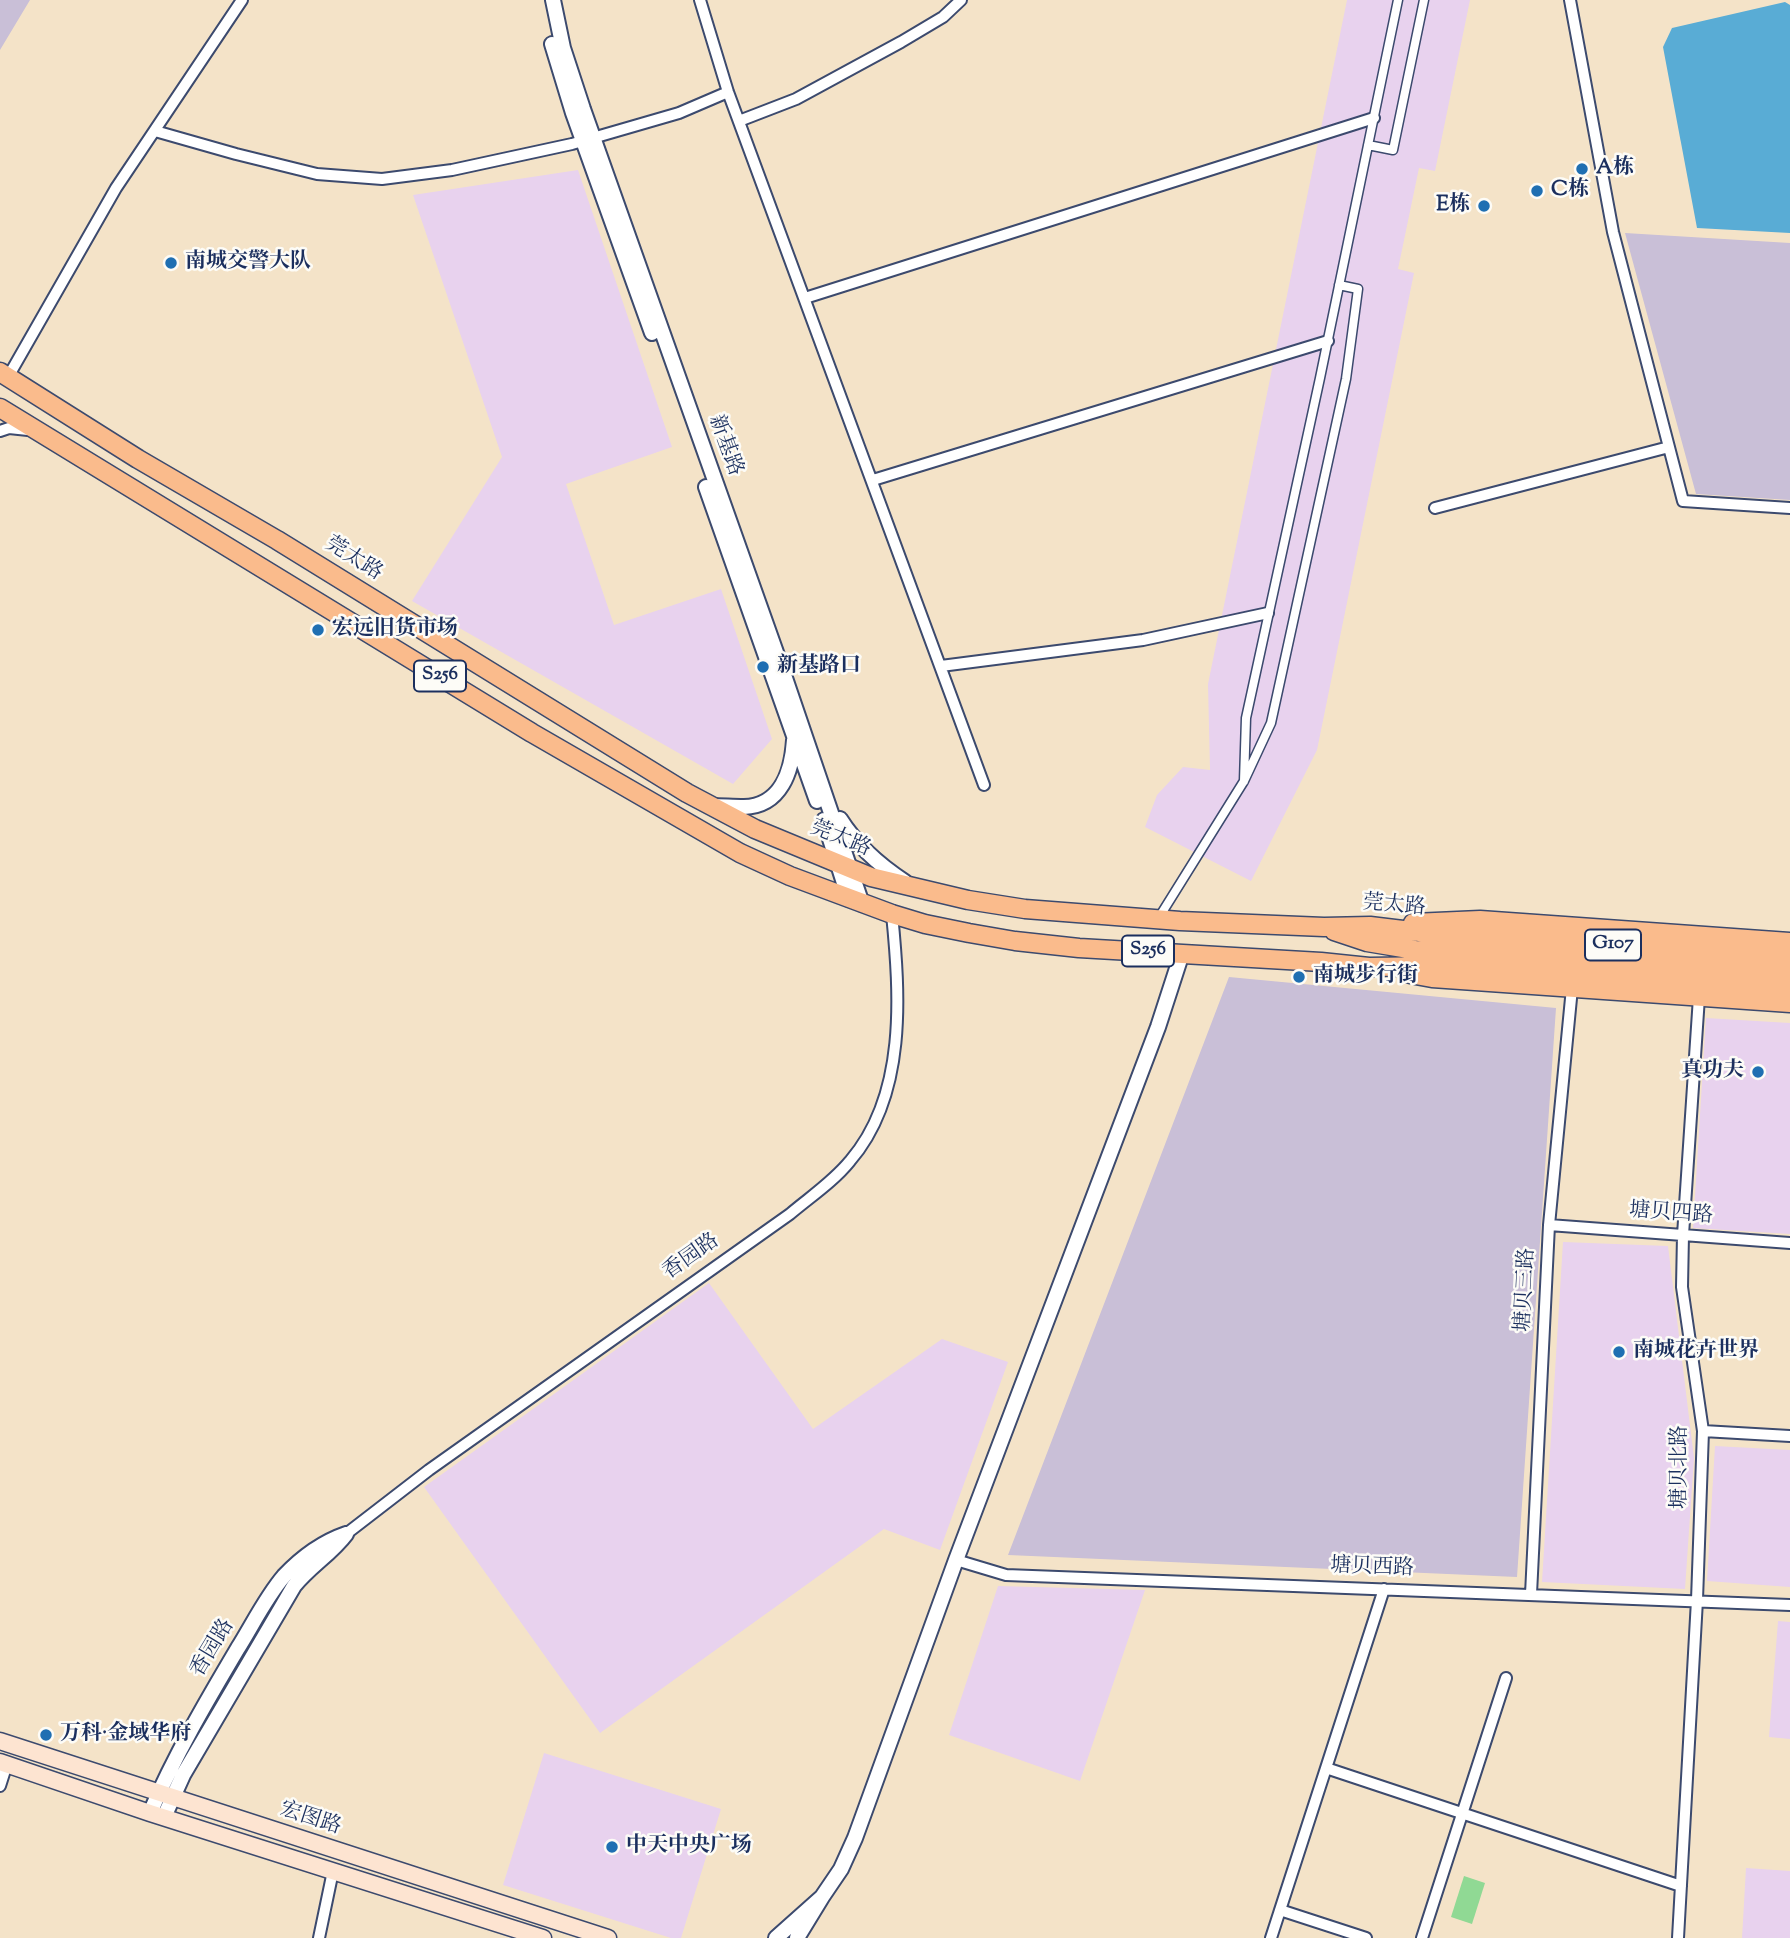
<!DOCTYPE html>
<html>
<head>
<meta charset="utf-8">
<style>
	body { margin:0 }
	canvas { display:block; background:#f4e3c8 }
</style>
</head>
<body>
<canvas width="1790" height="1938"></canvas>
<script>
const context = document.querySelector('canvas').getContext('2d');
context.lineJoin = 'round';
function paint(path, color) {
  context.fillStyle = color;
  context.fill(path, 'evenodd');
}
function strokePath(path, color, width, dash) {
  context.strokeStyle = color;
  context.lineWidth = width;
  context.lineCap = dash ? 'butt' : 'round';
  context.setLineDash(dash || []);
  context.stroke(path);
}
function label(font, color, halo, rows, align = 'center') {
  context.font = font + ' "Sorts Mill Goudy","Noto Serif SC",serif';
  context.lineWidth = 5;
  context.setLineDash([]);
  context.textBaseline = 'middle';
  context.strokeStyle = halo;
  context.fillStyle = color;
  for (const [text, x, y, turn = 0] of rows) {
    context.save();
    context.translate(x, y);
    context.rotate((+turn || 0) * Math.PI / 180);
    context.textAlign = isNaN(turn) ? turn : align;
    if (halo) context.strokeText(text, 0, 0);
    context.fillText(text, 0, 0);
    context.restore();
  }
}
const built = new Path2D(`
	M1347,0H1470L1435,171L1419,168L1398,269L1414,273L1317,750L1251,881L1145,827L1157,795L1183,767L1210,770L1208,684Z
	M578,170L672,447L566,484L614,625L721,589L772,739L733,784L412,601L502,457L413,195Z
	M1706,1018L1790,1023V1234L1693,1228Z
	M1563,1242L1668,1246L1694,1458L1685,1589L1542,1582Z
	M709,1283L813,1429L942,1339L1008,1362L940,1550L884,1529L600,1733L424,1487Z
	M1715,1446L1790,1450V1587L1707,1581Z
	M998,1586L1145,1590L1080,1781L949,1735Z
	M1778,1621L1790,1622V1739L1769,1737Z
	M544,1753L721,1809L681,1938H671L503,1885Z
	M1746,1868L1790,1871V1938H1742Z`);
const industrial = new Path2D(`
	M0,0H30L0,50Z
	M1625,233L1790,243V500L1696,494Z
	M1229,977L1556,1008L1517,1577L1008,1555Z`);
const green = new Path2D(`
	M1464,1876L1485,1883L1472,1924L1451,1917Z`);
const water = new Path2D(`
	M1785,2L1790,5V233L1697,228L1663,47L1672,28Z`);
const pedestrian = new Path2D(`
	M1368,145L1393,150L1424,0
	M1244,781L1246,718L1320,378L1398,0
	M1158,919L1244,781L1271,723L1346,379L1358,289L1339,285`);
const minor = new Path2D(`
	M700,0L728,92L984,785
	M1570,0L1613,232L1683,501L1790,508
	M739,121L796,99L901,42L943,17L961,0
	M155,131L236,154L317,174L382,179L452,170L572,144L679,113L728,92
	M805,298L1374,118
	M8,377L116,188L242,0
	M0,431L9,428L28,430
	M873,480L1328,341
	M1435,508L1669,447
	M941,666L1143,640L1268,613
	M1549,1225L1790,1243
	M1703,1431L1790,1436
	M346,1534L429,1470L790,1214C810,1197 833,1182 850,1161C907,1095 900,995 892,914
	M956,1560L1006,1575L1790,1605
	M1531,1594L1549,1225L1572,988
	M1326,1768L1681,1886
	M0,1786L7,1764
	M1280,1910L1366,1938
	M319,1938L333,1871
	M1271,1938L1384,1589
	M1422,1938L1506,1678
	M1678,1938L1697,1600L1703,1431L1682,1287L1683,1235L1699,997`);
const tertiary = new Path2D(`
	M553,0L563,48L583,109L783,672L862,904
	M552,44L573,113L652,333
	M706,487L817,801
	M711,806C722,806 733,807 744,807C781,806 792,771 794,740
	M840,819C857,846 879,865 905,882
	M824,820L849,899
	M150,1813C175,1755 206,1702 238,1648C253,1624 266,1597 284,1576C301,1558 323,1542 346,1534
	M164,1817L183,1775L294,1586C310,1566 331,1554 346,1534
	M822,1897L841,1869L855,1838L956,1560L1158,1027L1182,953
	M776,1938L822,1897L797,1938`);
const secondary = new Path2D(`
	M0,1741L608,1938
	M0,1762L150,1813L543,1938`);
const primary = new Path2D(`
	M0,372L138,459L277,540L687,793L755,829L871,877L968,900L1025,909L1180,921L1324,927L1370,926L1436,934L1790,956
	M0,408L532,733L740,853L790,876L892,914L925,924L969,933L1015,941L1079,948L1321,962L1369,967L1438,966L1790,987
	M1413,923L1480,920L1790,942
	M1334,931L1367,942L1415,950L1790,972
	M1410,974L1432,978L1790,1003`);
const markers = [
	[1582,169,7,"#1f6fb2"],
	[1537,191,7,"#1f6fb2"],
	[1484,206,7,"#1f6fb2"],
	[171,263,7,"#1f6fb2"],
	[318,630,7,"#1f6fb2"],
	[763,667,7,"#1f6fb2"],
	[1299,977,7,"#1f6fb2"],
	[1758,1072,7,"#1f6fb2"],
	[1619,1352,7,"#1f6fb2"],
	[46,1735,7,"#1f6fb2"],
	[612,1847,7,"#1f6fb2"]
];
const shields = [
	[440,676,52],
	[1613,945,56],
	[1148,951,52]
];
const shieldNames = [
	["S256",440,676],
	["G107",1613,945],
	["S256",1148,951]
];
const poiNames = [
	["A栋",1596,169],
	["C栋",1551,191],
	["E栋",1470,206,"right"],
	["南城交警大队",185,263],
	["宏远旧货市场",332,630],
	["新基路口",777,667],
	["南城步行街",1313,977],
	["真功夫",1744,1072,"right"],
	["南城花卉世界",1633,1352],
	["万科·金域华府",60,1735],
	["中天中央广场",626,1847]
];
const streetNames = [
	["新基路",724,446,70],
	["莞太路",353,560,32],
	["莞太路",840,840,22],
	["莞太路",1394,907,5],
	["塘贝四路",1671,1215,4],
	["香园路",692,1258,-35],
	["塘贝三路",1527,1290,-87],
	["塘贝北路",1681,1467,-90],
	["塘贝西路",1372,1569,2],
	["香园路",214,1649,-59],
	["宏图路",310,1820,18]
];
paint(built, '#e8d2ee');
paint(industrial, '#c9bfd7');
paint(green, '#90d994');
paint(water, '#59acd5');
strokePath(pedestrian, '#3c4a6e', 11);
strokePath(minor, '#3c4a6e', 14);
strokePath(tertiary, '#3c4a6e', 18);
strokePath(secondary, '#3c4a6e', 19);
strokePath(primary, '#3c4a6e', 21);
strokePath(pedestrian, '#fff', 8);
strokePath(minor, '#fff', 10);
strokePath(tertiary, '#fff', 14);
strokePath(secondary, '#fde4d1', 16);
strokePath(primary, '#fabb8c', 18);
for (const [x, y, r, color] of markers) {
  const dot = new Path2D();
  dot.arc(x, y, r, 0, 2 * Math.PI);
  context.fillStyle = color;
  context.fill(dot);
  strokePath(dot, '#fdfcf7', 2.5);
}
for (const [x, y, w] of shields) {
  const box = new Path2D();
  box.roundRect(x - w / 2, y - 15.5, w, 31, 5);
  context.fillStyle = '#fdfcf7';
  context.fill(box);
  strokePath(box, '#1b2f5e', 2);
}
label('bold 19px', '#1b2f5e', null, shieldNames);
label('bold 21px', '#1b2f5e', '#fdfcf7', poiNames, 'left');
label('21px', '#1b2f5e', '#fdfcf7', streetNames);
</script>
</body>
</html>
